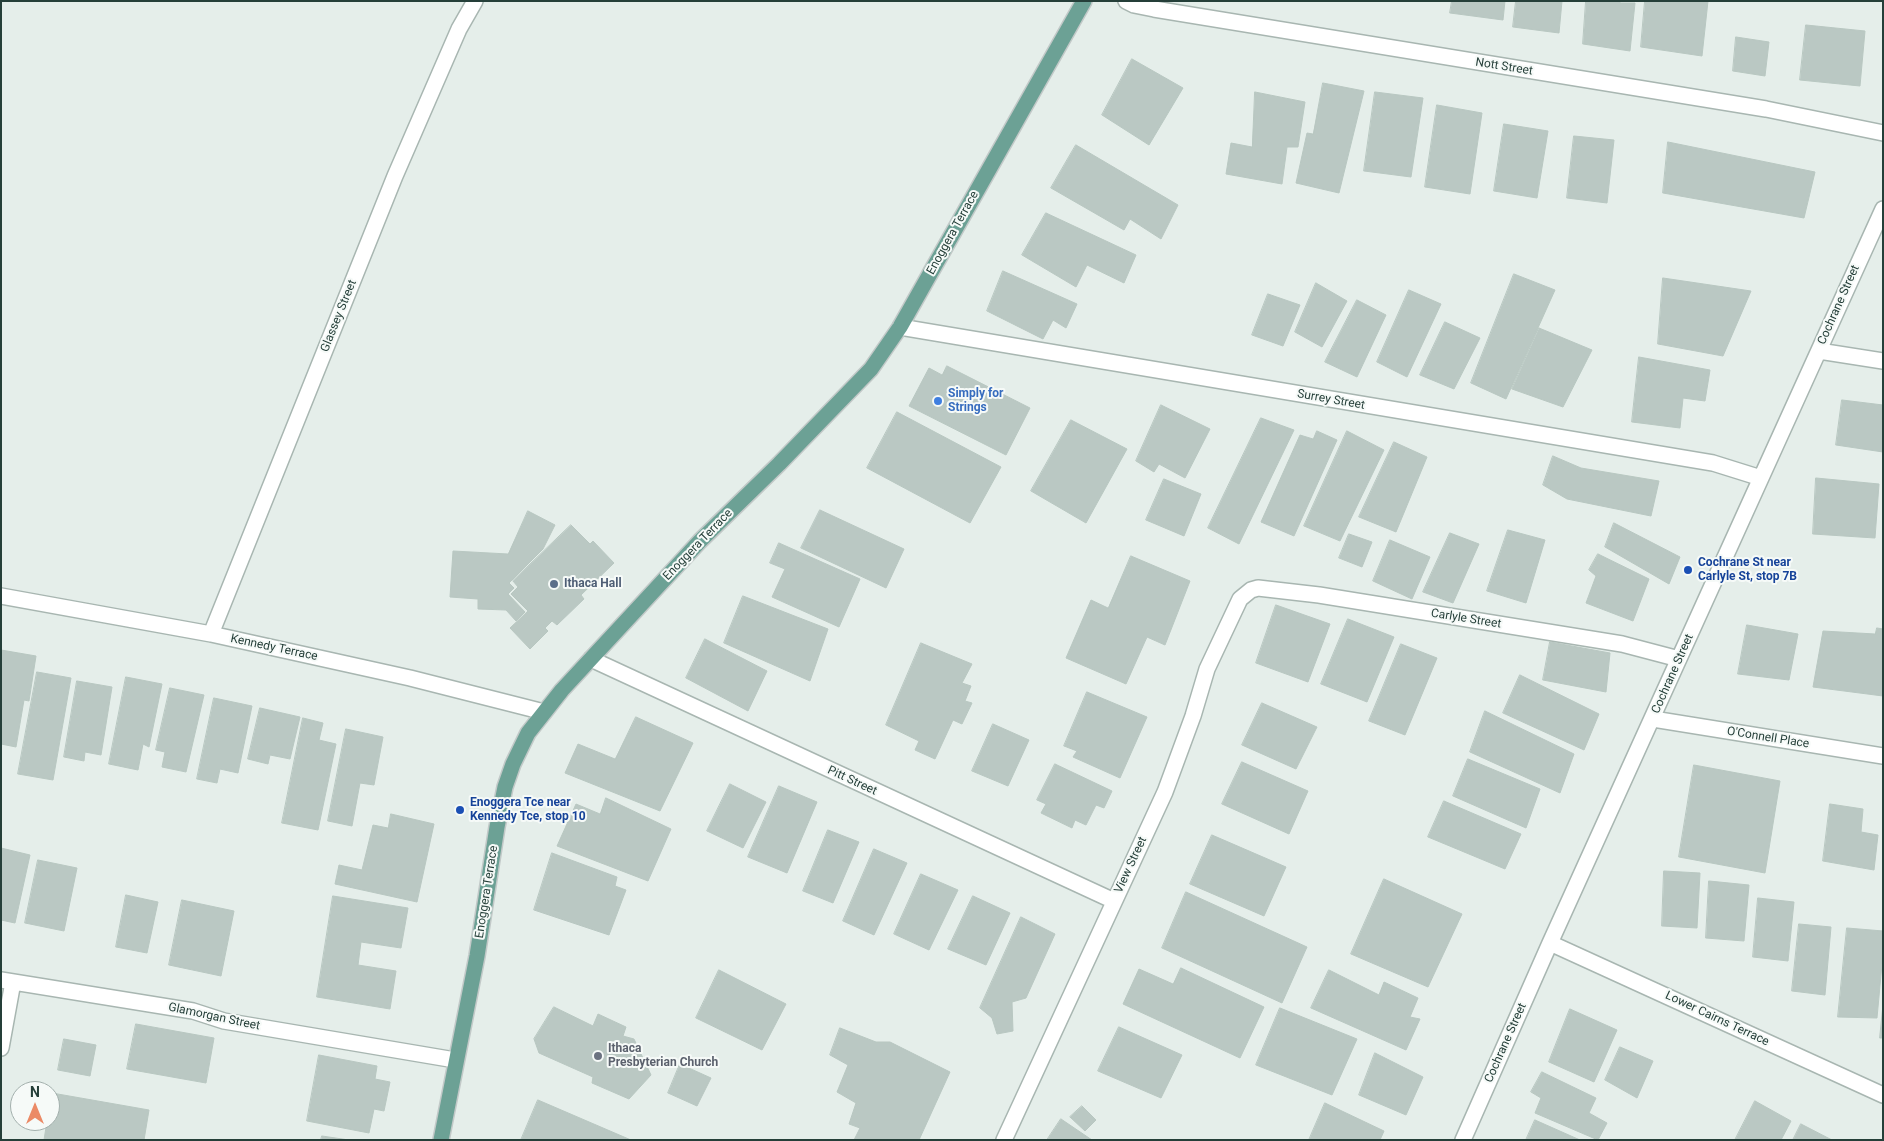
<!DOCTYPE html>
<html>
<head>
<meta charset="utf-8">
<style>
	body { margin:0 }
	#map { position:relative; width:1884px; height:1141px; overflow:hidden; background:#e5eeea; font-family:Roboto,sans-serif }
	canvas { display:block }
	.frame { position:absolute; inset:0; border:2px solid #253f39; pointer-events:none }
	.north { position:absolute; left:10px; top:1081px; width:50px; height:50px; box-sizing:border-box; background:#f6faf8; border:1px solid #a2afac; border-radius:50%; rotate:0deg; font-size:14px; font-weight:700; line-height:20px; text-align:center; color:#253f39 }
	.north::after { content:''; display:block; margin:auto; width:18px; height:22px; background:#eb8a66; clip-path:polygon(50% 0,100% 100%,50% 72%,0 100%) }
</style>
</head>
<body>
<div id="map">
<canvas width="1884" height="1141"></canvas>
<div class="frame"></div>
<div class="north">N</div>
</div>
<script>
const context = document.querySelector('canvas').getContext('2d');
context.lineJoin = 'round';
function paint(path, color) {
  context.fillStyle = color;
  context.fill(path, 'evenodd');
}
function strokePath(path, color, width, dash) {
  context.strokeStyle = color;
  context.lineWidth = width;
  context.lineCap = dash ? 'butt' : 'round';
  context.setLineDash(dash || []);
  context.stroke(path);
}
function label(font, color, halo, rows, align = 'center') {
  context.font = font + ' Roboto,sans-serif';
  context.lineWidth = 4;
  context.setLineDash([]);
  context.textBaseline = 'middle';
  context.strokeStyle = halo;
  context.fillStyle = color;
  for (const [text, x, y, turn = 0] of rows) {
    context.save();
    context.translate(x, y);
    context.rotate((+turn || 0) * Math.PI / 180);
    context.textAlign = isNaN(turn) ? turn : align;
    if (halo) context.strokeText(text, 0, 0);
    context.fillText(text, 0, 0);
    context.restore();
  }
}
const building = new Path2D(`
	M1452,1H1505L1503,20L1450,13Z
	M1516,1H1562L1559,33L1513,27Z
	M1586,1H1620V3H1635L1630,51L1583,44Z
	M1645,1H1708L1702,56L1641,47Z
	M1806,25L1865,31L1860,86L1800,80Z
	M1736,37L1769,42L1765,76L1733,71Z
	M1132,59L1183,88L1149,145L1102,115Z
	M1323,83L1364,91L1339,193L1296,183L1307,133L1313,134Z
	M1255,92L1305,102L1298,147H1287L1282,184L1226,174L1231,143L1252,147Z
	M1375,92L1423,98L1411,177L1364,171Z
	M1437,105L1482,113L1470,194L1425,187Z
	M1504,124L1548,131L1537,198L1494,191Z
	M1574,136L1614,140L1607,203L1567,198Z
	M1668,142L1815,172L1804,218L1663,193Z
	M1076,145L1178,205L1161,239L1130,219L1124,230L1051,188Z
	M1046,213L1136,255L1124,283L1087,265L1076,287L1022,255Z
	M1003,271L1077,304L1066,328L1053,320L1043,339L987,311Z
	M1514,274L1555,290L1506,399L1471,383Z
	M1663,278L1751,291L1723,356L1658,344Z
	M1316,283L1347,301L1322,347L1295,332Z
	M1409,290L1441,304L1407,377L1377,362Z
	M1268,294L1300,305L1283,346L1252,335Z
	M1357,300L1386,315L1357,377L1325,362Z
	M1445,322L1480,338L1454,389L1420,375Z
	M1539,328L1592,350L1563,407L1512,389Z
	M1639,357L1710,370L1705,401L1683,398L1680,428L1632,422Z
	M947,366L1030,408L1006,455L909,406L929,368L942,375Z
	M1842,400L1883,405V452L1836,445Z
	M1161,405L1210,429L1185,478L1159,464L1154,472L1136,461Z
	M897,412L1001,467L970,523L867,468Z
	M1261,418L1294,430L1239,544L1208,528Z
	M1071,420L1127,449L1086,523L1031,491Z
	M1317,431L1337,440L1294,536L1261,522L1300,435L1313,439Z
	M1347,431L1384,450L1340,541L1304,526Z
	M1394,442L1427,457L1396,532L1359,517Z
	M1553,456L1581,468L1659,481L1651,516L1567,499L1543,485Z
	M1816,478L1879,484L1875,538L1813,534Z
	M1164,479L1201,494L1184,536L1146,520Z
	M820,510L904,549L886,588L801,548Z
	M528,511L555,525L543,549L509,583L514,588L508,594L525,612L516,621L506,610L478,609V599L450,597L453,551L508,554Z
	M1614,523L1680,557L1669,584L1605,547Z
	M571,525L590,544L593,541L614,563L581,595L584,599L557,625L552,621L545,628L548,631L530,649L510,628L528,611L511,594L518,587L513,581Z
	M1508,530L1545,540L1526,603L1487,591Z
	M1450,533L1479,544L1453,603L1423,592Z
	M1349,534L1372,542L1362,567L1339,558Z
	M1390,540L1430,557L1412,599L1373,581Z
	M779,543L860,579L839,627L772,597L785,569L770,563Z
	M1598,554L1649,579L1633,621L1586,603L1596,576L1589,570Z
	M1131,556L1190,581L1165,645L1147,637L1126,684L1066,658L1091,600L1108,608Z
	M743,596L828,629L810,681L724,643Z
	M1276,605L1330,624L1308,682L1256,663Z
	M1348,619L1394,637L1367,702L1321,684Z
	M1747,625L1798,634L1789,680L1738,674Z
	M1877,628L1883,629V696L1813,687L1823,631L1875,634Z
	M705,639L767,671L748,711L686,678Z
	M1550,642L1610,653L1606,692L1543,680Z
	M921,643L972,664L962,683L971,686L965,701L972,703L962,724L953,720L935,759L915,750L919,741L886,725Z
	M1401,644L1437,658L1405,735L1369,721Z
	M1,650L36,656L29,701L24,700L16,747L1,744Z
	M37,672L71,678L53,780L18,774Z
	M1520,675L1599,714L1584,750L1503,713Z
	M126,677L162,684L149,747L143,744L138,770L109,764Z
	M77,681L112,687L101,755L85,752L84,761L64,757Z
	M170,688L204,695L186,772L162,767L165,752L156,750Z
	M1087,692L1147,717L1120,778L1073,757L1077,751L1064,746Z
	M214,698L252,706L238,773L220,769L217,783L197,779Z
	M1262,703L1317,727L1296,769L1242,745Z
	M260,708L300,717L290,759L270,755L268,764L248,759Z
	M1485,711L1574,754L1560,793L1470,752Z
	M636,717L693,743L660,811L565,773L578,744L615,759Z
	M303,718L323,723L319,740L336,744L318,830L282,823Z
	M993,724L1029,740L1008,786L972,771Z
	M346,729L383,737L374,785L360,783L352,826L328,821Z
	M1468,759L1540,789L1526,828L1453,796Z
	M1242,762L1308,791L1289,834L1222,804Z
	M1055,764L1112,791L1104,808L1096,805L1086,825L1075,820L1072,828L1041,813L1046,804L1037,800Z
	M1694,765L1780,781L1765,873L1679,857Z
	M730,784L766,802L743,848L707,831Z
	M779,786L817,802L787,873L748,857Z
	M606,798L671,829L648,881L557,846L576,804L600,814Z
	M1444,801L1521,834L1505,869L1428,837Z
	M1830,804L1863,809L1861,832L1878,835L1874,870L1823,861Z
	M391,814L434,824L417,902L335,884L339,865L362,870L373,825L388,828Z
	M828,830L859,842L833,903L803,891Z
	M1212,835L1286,867L1264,916L1190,884Z
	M1,848L30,855L15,923L1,920Z
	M874,849L907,863L874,935L843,921Z
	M552,853L617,877L615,886L626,890L609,935L534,910Z
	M38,860L77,868L64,931L25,923Z
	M1664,871L1700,873L1697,928L1662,926Z
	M921,874L958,890L929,950L894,934Z
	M1384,879L1462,914L1428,987L1351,954Z
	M1709,881L1749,885L1744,941L1706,938Z
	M1186,892L1307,947L1282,1003L1162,948Z
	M126,895L158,902L147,953L116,947Z
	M333,896L408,908L401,948L361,942L358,965L396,971L390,1009L317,997Z
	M973,896L1010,913L986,965L948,949Z
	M1758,898L1794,902L1788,961L1753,957Z
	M182,900L234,911L221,976L169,965Z
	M1021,917L1055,934L1026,998L1012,1002L1013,1031L997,1034L992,1018L980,1008Z
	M1799,924L1831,927L1825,995L1792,991Z
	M1847,928L1883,931V953L1877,1018L1838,1017Z
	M1181,968L1264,1007L1240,1058L1123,1004L1139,969L1173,984Z
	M719,970L786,1004L762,1050L696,1018Z
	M1329,970L1379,995L1384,982L1418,998L1410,1017L1420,1019L1406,1050L1311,1008Z
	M1883,1005V1038H1880Z
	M554,1007L593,1026L598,1014L626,1027L623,1036L634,1039L651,1075L629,1099L592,1083L593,1077L539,1053L534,1039Z
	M1280,1008L1357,1039L1332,1095L1256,1065Z
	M1570,1009L1617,1030L1594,1082L1549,1062Z
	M136,1024L214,1038L206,1083L127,1069Z
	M1119,1027L1182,1055L1161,1098L1098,1071Z
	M840,1028L876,1042H890L950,1072L919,1140H854L860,1128L849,1124L856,1103L837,1092L848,1065L830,1055Z
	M64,1039L96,1045L90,1076L58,1070Z
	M1620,1047L1653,1061L1637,1098L1605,1080Z
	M1375,1053L1423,1077L1406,1115L1359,1095Z
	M319,1055L377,1066L375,1079L390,1082L384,1111L374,1109L369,1133L307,1121Z
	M680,1064L711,1078L697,1106L668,1093Z
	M1542,1072L1596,1098L1589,1113L1607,1123L1598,1140L1535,1113L1541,1098L1531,1092Z
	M52,1093L149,1110L144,1140H44L47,1121H50Z
	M538,1100L631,1140H521Z
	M1755,1101L1791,1121L1781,1140H1735Z
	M1325,1103L1384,1131L1380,1140H1309Z
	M1082,1106L1096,1120L1085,1131L1070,1117Z
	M1061,1119L1092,1140H1047Z
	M1535,1120L1580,1140H1526Z
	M1801,1124L1832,1140H1793Z
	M322,1136L349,1140H321Z`);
const minor = new Path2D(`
	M1126,1L1134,5L1154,9L1766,109L1883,133
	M900,327L1713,463L1761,478
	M1819,351L1883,361
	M1,596L211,634L410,678L544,712
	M211,634L395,176L459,29L475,1
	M591,659L1114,901
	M1653,719L1883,756
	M1550,943L1883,1095
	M1,980L193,1011L224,1021L455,1060
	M1,1048L13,982
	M1004,1140L1165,792L1193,716L1207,669L1240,599L1251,590L1258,588L1319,595L1622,644L1679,659
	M1463,1140L1550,943L1883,209`);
const major = new Path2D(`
	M441,1140L477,956L497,827L505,787L513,764L528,733L562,690L700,541L779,464L871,369L900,327L1084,1`);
const markers = [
	[938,401,5,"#3f7fe0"],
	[1688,570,5,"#1a4fb4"],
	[554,584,5,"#5c6f8a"],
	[460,810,5,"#1a4fb4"],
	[598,1056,5,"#6b7280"]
];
const streetNames = [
	["Nott Street",1504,67,9],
	["Enoggera Terrace",953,233,-61],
	["Cochrane Street",1839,305,-66],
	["Glassey Street",339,316,-68],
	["Surrey Street",1331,400,10],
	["Enoggera Terrace",698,545,-46],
	["Carlyle Street",1466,619,9],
	["Kennedy Terrace",274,648,12],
	["Cochrane Street",1673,674,-66],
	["O'Connell Place",1768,738,9],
	["Pitt Street",852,781,25],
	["View Street",1131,865,-65],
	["Enoggera Terrace",487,892,-81],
	["Glamorgan Street",214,1017,12],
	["Lower Cairns Terrace",1717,1019,25],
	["Cochrane Street",1506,1043,-66]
];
const shopNames = [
	["Simply for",948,394],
	["Strings",948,408]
];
const transitNames = [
	["Cochrane St near",1698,563],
	["Carlyle St, stop 7B",1698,577],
	["Enoggera Tce near",470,803],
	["Kennedy Tce, stop 10",470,817]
];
const serviceNames = [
	["Ithaca Hall",564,584]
];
const worshipNames = [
	["Ithaca",608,1049],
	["Presbyterian Church",608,1063]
];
paint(building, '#bac8c3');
strokePath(building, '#b8c7c1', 1);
strokePath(minor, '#a8b6b1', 18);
strokePath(major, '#c2c9c8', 18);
strokePath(minor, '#fff', 15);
strokePath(major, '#6ca195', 15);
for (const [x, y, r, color] of markers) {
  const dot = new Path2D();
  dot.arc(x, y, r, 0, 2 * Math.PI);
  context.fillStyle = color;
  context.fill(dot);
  strokePath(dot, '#f6faf8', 2);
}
label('12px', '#253f39', '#f6faf8', streetNames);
label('bold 12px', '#366cbe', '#f6faf8', shopNames, 'left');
label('bold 12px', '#164399', '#f6faf8', transitNames, 'left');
label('bold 12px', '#4e5e75', '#f6faf8', serviceNames, 'left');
label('bold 12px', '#5b616d', '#f6faf8', worshipNames, 'left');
</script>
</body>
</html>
